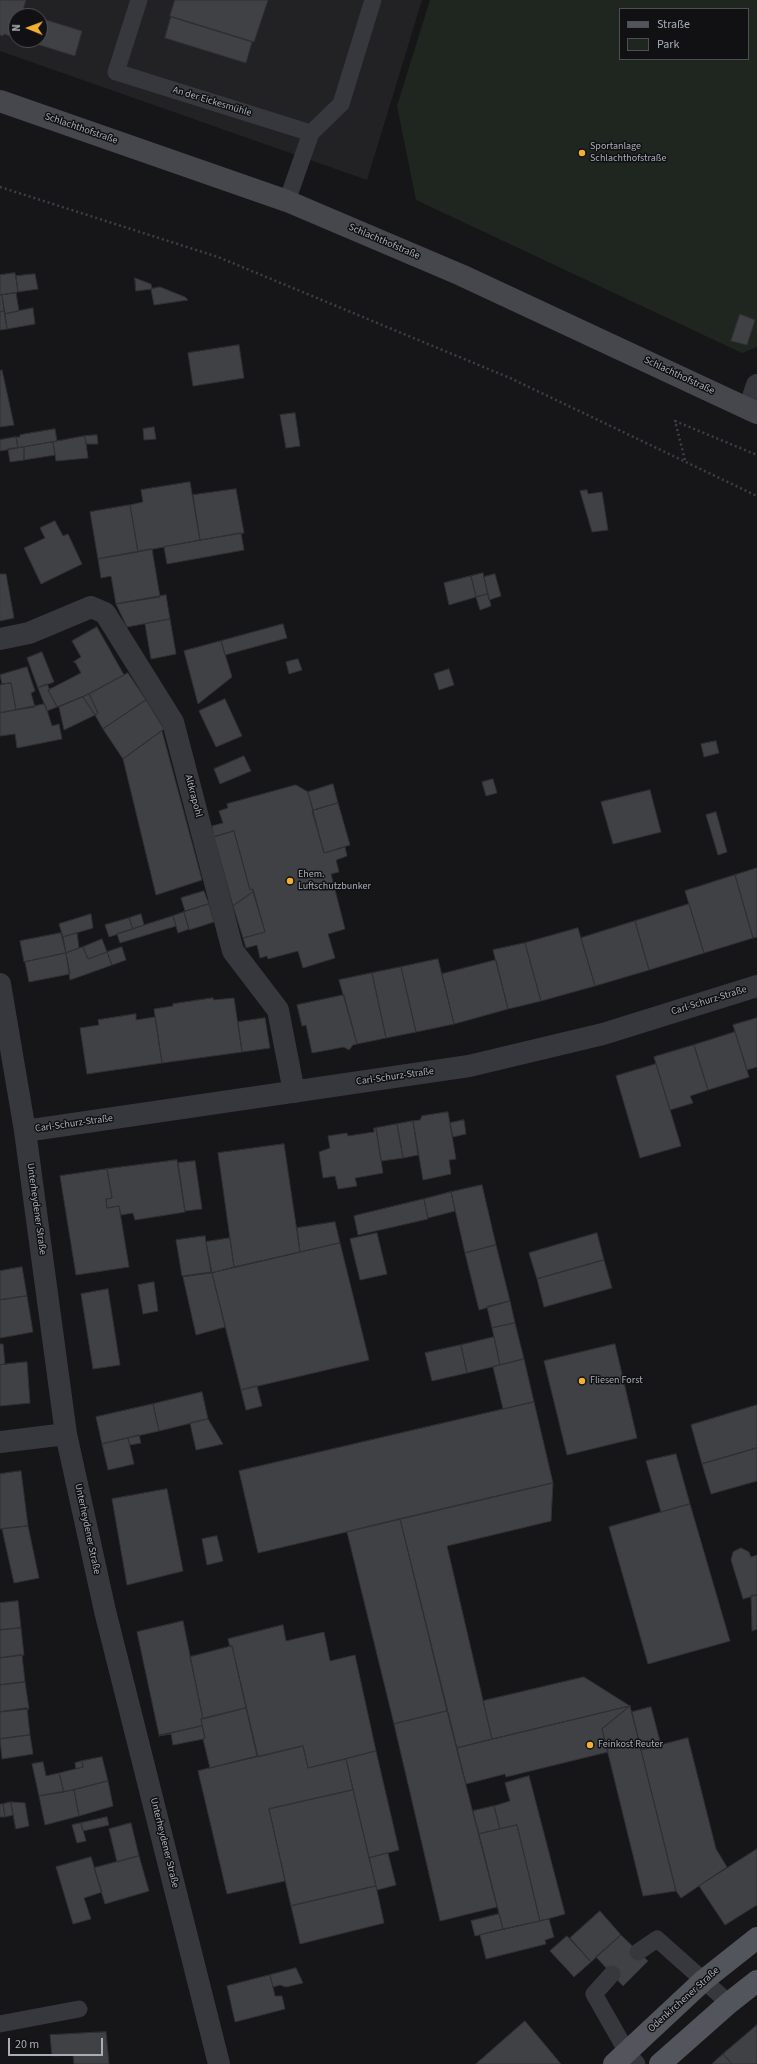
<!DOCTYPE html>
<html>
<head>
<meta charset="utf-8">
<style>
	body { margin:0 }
	#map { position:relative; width:757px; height:2064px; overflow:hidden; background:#161618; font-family:"Source Sans 3",sans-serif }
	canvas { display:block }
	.legend { position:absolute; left:619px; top:8px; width:130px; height:52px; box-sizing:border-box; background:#111113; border:1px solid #4d4f55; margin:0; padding:5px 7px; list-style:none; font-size:12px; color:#a8adb8 }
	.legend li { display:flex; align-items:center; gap:8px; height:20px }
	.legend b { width:20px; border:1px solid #4d4f55 }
	.north { position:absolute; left:8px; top:8px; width:40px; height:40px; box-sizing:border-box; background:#111113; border:1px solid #4d4f55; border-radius:50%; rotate:271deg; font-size:11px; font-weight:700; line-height:16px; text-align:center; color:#a8adb8 }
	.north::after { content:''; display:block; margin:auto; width:14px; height:18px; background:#f2b134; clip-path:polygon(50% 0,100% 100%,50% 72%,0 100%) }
	.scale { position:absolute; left:8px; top:2038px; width:95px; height:18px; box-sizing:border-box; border:2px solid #a8adb8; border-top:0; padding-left:5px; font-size:12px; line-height:14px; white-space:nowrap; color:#a8adb8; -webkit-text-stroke:3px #111113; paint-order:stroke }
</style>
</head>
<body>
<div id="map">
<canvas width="757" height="2064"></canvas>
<ul class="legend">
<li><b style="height:5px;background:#53555c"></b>Straße</li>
<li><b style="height:11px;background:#1e261f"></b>Park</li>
</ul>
<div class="north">N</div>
<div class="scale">20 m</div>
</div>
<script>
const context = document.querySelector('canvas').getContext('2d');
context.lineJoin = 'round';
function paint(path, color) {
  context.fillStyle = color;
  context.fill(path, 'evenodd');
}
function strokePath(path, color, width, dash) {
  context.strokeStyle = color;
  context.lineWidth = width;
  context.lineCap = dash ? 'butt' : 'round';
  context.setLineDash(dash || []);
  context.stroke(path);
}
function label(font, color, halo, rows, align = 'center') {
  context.font = font + ' "Source Sans 3",sans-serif';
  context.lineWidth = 3;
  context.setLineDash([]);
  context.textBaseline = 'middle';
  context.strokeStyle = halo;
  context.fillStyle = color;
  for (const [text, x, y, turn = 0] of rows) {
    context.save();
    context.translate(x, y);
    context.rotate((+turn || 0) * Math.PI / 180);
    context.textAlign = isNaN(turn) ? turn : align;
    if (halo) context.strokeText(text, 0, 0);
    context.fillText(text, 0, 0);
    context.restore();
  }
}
const built = new Path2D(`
	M0,0H422L367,180L0,51ZM16,16H40V40H16Z`);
const green = new Path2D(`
	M430,0H757V347L742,353L416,200L397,106ZM620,9H748V59H620Z`);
const building = new Path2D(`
	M0,0H26L22,13L32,16H16V38L4,34L3,36L0,35Z
	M175,0H268L254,42L170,16Z
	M171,17L252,42L246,63L165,38Z
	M40,18L82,31L75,56L23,40H40Z
	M15,273L18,292L0,295V275Z
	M35,274L38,289L18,292L16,276Z
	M135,278L151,284L152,289L136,291Z
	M160,287L185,297L188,300L154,305L151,289Z
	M16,293L19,311L5,314L2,295Z
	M0,295H2L4,311L0,312Z
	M33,308L35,324L7,329L5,314Z
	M4,311L7,329L0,330V312Z
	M740,314L755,320L747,345L731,341Z
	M239,345L244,378L193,386L188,353Z
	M2,370L14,425L0,427V371Z
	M295,413L300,446L286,448L280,415Z
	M154,427L156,439L144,440L143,429Z
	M55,429L57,441L18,448L16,437H20V435Z
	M97,435L98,444H86L85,436Z
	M85,436L88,458L56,461L53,442Z
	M16,437L18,448L0,451V440Z
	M53,442L55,455L24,460V447Z
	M24,447V460L10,462L8,449Z
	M190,482L200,540L138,552L130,505L143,502L141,490Z
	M236,489L244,533L200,540L193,495Z
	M587,490L588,494L602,492L608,530L592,532L580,491Z
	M130,505L138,552L98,559L90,512Z
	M55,521L63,536L68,534L82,564L41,584L24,548L45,538L40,528Z
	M241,533L244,550L167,564L164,547Z
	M152,549L160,597L116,604L111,576L101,578L98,559Z
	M483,573L488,594L476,597L471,576Z
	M0,574H6L14,618L0,621Z
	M495,574L501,596L489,600L484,577Z
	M471,576L476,597L449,605L444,583Z
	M488,594L491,606L480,610L476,597Z
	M166,595L170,619L127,627L116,604Z
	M170,619L176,654L151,659L145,624Z
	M283,624L287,638L225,655L221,641Z
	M97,627L124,675L91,693L57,707L48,690L81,673L75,662H73L81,657L72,641Z
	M221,641L232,677L198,704L184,651Z
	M42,652L54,682L38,688L27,658Z
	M298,659L302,670L289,674L286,662Z
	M27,667L35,691L31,693L35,707L16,710L11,683L2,684L0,675Z
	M449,669L454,685L439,690L434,674Z
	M128,673L146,700L103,729L95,715L98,713L89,694Z
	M11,683L16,710L0,713V685Z
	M47,684L50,690H48L57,707L47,711L38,688Z
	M89,694L98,713L95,715L83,697Z
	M83,697L95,715L64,730L59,707Z
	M225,699L242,736L216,747L199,711Z
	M146,700L164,729L123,759L103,729Z
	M45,704L52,726L59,724L62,739L17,748L15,734L0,736V713Z
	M162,731L202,880L156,895L123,759Z
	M716,741L719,753L704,757L701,744Z
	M244,756L251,771L220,784L214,769Z
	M493,779L497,793L486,796L482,782Z
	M333,784L338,803L313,810L308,792Z
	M296,785L308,792L324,853L345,847L347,856L336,860L339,872L331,874L345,929L328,934L335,958L303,968L298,951L268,959L267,956L260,958L257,945L246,948L243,938L265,932L253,889L250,890L234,831L214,837L212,826L223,823L219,811L228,808L227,804Z
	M650,790L661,832L613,844L601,802Z
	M338,803L350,845L324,853L312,811Z
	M716,812L727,852L718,855L706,815Z
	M234,831L250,890L253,889V892L233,906L214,837Z
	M757,868V937L753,938L735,875Z
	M735,875L753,938L704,953L685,891Z
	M204,891L209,904L185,911L181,898Z
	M253,892L265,932L243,938L233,906Z
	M209,904L214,922L189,930L184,912Z
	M689,904L704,953L649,970L635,921Z
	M184,912L189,929L178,933L173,916Z
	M91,914L93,928L63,937L59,924Z
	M141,914L144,925L133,929L129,918Z
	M173,916L176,926L120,943L117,934Z
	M129,918L133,929L109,937L105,925Z
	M635,921L649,970L595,986L581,938Z
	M578,928L595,986L541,1001L525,943Z
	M61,933L66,953L24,962L20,941Z
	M77,933L79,948L66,953L63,937Z
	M102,939L107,952L88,959L83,947Z
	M525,943L541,1001L508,1009L493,950Z
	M83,947L88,959L107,952L112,965L70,980L66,953Z
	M122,947L126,960L112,965L107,952Z
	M66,953L70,974L29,982L25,962Z
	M438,959L454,1024L416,1032L401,967Z
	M496,960L508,1009L454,1024L442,974Z
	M401,967L416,1032L386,1038L372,973Z
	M372,973L386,1038L357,1044L339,980Z
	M344,995L357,1044L353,1045L349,1050L344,1047L312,1053L306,1025L302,1026L297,1005Z
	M213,998L214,1000L234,998L242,1052L162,1063L154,1009L173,1006V1004Z
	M136,1014V1020L155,1017L162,1063L87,1074L80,1028L99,1025L98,1020Z
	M265,1018L270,1048L242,1052L238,1022Z
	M757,1018V1067L747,1070L733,1025Z
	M735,1032L749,1077L708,1090L694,1045Z
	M694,1045L708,1090L690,1096L693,1103L670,1110L654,1057Z
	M656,1064L681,1146L640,1158L616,1076Z
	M448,1112L456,1159L449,1160L451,1174L423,1180L413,1121L420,1120L422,1116Z
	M464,1120L466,1134L453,1137L450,1123Z
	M413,1121L418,1155L403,1158L397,1124Z
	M397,1124L403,1158L381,1161L376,1128Z
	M374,1128H376L383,1173L355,1178L357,1186L338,1189L335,1176L323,1178L319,1152L330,1148L328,1136L347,1133L348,1136L374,1132Z
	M284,1144L300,1252L234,1267L218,1153Z
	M177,1160L185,1212L135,1220L133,1213L121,1215L119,1206L107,1208L106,1199L112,1198L107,1169Z
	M195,1161L202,1209L185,1211L178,1163Z
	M107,1169L112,1198L106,1199L107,1208L119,1206L129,1267L76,1275L60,1176Z
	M482,1185L496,1245L465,1253L451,1192Z
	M451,1192L455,1211L428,1218L424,1199Z
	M424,1199L428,1219L358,1235L354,1216Z
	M335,1222L340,1243L300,1252L297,1228Z
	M377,1233L387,1274L360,1280L350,1239Z
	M597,1233L604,1260L537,1279L529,1253Z
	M205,1236L211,1272L182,1276L176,1240Z
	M230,1238L234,1267L212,1273L206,1242Z
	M340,1243L369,1360L241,1390L212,1273Z
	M496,1245L510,1301L479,1310L465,1253Z
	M604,1260L612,1288L544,1307L537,1279Z
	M22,1267L27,1296L0,1300V1271Z
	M212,1273L225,1327L196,1335L183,1277Z
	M154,1282L158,1311L143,1314L138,1285Z
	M108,1289L120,1365L93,1369L81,1294Z
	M27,1296L33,1332L0,1338V1300Z
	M510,1301L515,1323L492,1328L487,1307Z
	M515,1323L524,1359L500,1365L492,1328Z
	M494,1337L500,1365L467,1373L461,1345Z
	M0,1344H3L5,1364L0,1365Z
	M615,1344L637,1438L567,1455L544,1361Z
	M461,1345L467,1373L432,1381L425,1353Z
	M524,1359L534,1402L503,1409L493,1367Z
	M27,1362L30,1403L0,1406V1365Z
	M257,1386L262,1406L246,1410L241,1390Z
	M202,1392L208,1419L159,1431L153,1404Z
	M534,1402L553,1483L258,1553L239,1471Z
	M153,1404L159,1431L102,1444L96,1417Z
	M757,1405V1448L702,1464L691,1425Z
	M208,1419L223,1444L196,1450L190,1423Z
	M139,1435L141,1443L130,1445L128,1438Z
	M128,1438L134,1464L108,1470L102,1444Z
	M757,1448V1481L711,1494L702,1464Z
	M676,1454L690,1504L661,1512L646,1461Z
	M21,1471L28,1526L0,1529V1474Z
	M553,1483L551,1521L447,1546L492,1739L457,1748L400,1519Z
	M167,1489L183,1571L127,1585L112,1499Z
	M690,1504L730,1641L648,1664L609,1527Z
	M400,1519L447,1711L394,1724L347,1532Z
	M28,1526L39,1578L14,1583L2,1529Z
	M217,1536L223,1561L207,1565L202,1539Z
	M741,1548L749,1552L751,1557L757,1555V1595L743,1599L731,1560L733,1552Z
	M757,1595V1629L752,1631L751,1596Z
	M18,1601L21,1628L0,1630V1603Z
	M183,1621L203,1719H201L202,1726L159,1735L137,1632Z
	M283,1625L286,1641L324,1632L330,1661L355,1655L376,1751L308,1768L303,1746L258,1757L232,1646L230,1647L228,1639Z
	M21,1628L24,1655L0,1658V1630Z
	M232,1646L246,1708L203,1719L190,1657Z
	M22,1655L25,1682L0,1685V1658Z
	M584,1677L630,1706L492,1739L483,1701Z
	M25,1682L29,1709L0,1712V1685Z
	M630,1706L676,1891L643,1896L602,1729Z
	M630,1706L602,1729L608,1752L506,1777L505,1774L466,1784L457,1748Z
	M651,1707L661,1745L641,1750L632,1712Z
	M27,1708L30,1735L0,1739V1712Z
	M246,1708L257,1756L210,1768L203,1739L205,1738L201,1719Z
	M447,1711L497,1907L440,1921L394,1724Z
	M202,1726L205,1738L203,1739L173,1745L171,1734L159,1736Z
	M30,1735L33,1754L2,1759L0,1739Z
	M688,1738L716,1849L727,1867L681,1898L676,1891L641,1750Z
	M303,1746L308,1768L346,1759L353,1790L269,1809L285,1881L227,1894L198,1771Z
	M376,1751L399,1850L369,1858L346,1759Z
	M102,1757L108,1781L64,1792L59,1773L83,1767L82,1761Z
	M82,1761L83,1767L76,1769L75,1763Z
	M43,1762L46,1776L59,1773L64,1792L39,1796L32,1764Z
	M529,1776L565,1914L540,1921L517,1825L500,1829L494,1806L510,1801L505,1783Z
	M108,1781L113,1806L79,1816L74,1790Z
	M74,1790L79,1816L45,1825L39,1796Z
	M353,1790L376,1886L291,1906L269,1809Z
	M11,1802L13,1815L5,1817L3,1804Z
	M11,1802L25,1803L29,1826L16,1829Z
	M0,1804H3L5,1817H0Z
	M494,1806L500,1829L479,1834L473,1811Z
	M107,1817L109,1825L83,1831L81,1823Z
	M81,1823L86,1841L77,1843L72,1825Z
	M131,1823L139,1856L117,1862L109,1829Z
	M517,1825L540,1921L503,1929L479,1834Z
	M757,1849V1905L725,1925L699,1886Z
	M388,1853L396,1885L377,1890L369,1858Z
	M139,1856L149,1891L105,1904L94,1868Z
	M91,1857L102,1892L84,1898L91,1919L73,1924L56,1867Z
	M376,1886L384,1923L300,1944L291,1906Z
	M600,1911L621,1935L591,1962L570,1938Z
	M499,1914L503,1929L475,1936L471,1921Z
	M549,1919L554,1937L545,1940L546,1944L486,1959L480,1935Z
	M621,1935L648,1961L623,1986L596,1957Z
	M567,1936L591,1962L574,1977L550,1951Z
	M296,1968L303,1983L286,1987L280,1985L273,1987L270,1975Z
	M270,1975L275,1996H282L285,2009L235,2022L227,1986Z
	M525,2021L561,2064H476Z
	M757,2025V2064H732L723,2054Z
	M106,2032L109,2064H74L73,2055L52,2056L50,2035Z
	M723,2054L732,2064H712Z`);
const path = new Path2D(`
	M0,187L218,257L510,378L757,496
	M685,460L675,421L757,455`);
const service = new Path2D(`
	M139,0L116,72L311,133L287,201
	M311,133L341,104L373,0
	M638,1952L657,1939L729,2003
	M612,1974L594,1994L627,2052L637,2064
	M0,2024L79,2009`);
const minor = new Path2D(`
	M749,409L757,385
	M0,639L29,633L91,607L105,613L173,722L233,951L278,1010L294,1092
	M0,984L25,1131L66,1434L105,1611L219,2064
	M25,1131L469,1066L603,1034L757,986
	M0,1442L66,1434`);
const secondary = new Path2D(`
	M0,101L287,201L461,275L757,413`);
const primary = new Path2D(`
	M614,2064L704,1980L757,1938
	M660,2064L729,2003L757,1981`);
const markers = [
	[582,153,4,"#f2b134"],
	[290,881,4,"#f2b134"],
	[582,1381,4,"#f2b134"],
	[590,1745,4,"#f2b134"]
];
const streetNames = [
	["An der Eickesmühle",212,102,17],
	["Schlachthofstraße",81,129,19],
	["Schlachthofstraße",384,242,23],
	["Schlachthofstraße",679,376,25],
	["Altkrapohl",193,796,75],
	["Carl-Schurz-Straße",709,1001,-17],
	["Carl-Schurz-Straße",395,1077,-8],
	["Carl-Schurz-Straße",74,1124,-8],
	["Unterheydener Straße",36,1209,82],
	["Unterheydener Straße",87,1529,78],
	["Unterheydener Straße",164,1843,76],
	["Odenkirchener Straße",684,2000,-42]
];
const poiNames = [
	["Sportanlage",590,147],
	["Schlachthofstraße",590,159],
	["Ehem.",298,875],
	["Luftschutzbunker",298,887],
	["Fliesen Forst",590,1381],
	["Feinkost Reuter",598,1745]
];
paint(built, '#222225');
paint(green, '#1e261f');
paint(building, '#404145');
strokePath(building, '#303034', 1);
strokePath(path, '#3d3f44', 2.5, [2, 3]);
strokePath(service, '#37383d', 17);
strokePath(minor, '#37383d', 22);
strokePath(secondary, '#45474d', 22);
strokePath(primary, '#53555c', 22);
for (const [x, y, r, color] of markers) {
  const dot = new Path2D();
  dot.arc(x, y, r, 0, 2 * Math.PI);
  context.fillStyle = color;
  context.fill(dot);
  strokePath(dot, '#111113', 1.5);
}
label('10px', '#a8adb8', '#111113', streetNames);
label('10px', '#a8adb8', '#111113', poiNames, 'left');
</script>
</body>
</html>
